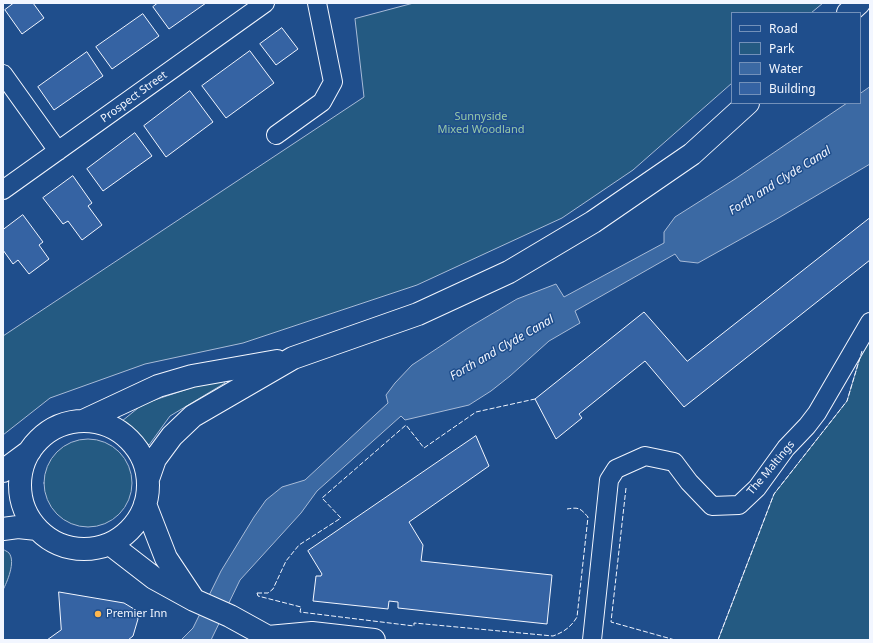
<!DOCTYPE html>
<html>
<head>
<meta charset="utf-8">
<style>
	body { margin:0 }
	#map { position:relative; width:873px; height:643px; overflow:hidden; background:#1f4e8c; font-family:"Noto Sans",sans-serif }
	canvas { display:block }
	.frame { position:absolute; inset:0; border:4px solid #f2f6ff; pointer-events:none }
	.legend { position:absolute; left:731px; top:12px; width:130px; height:92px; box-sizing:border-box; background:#1f4e8c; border:1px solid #7391ba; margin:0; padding:5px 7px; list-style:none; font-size:12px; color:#f2f6ff }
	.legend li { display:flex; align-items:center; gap:8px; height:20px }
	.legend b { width:20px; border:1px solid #7391ba }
</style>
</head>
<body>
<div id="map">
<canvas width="873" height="643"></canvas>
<div class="frame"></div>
<ul class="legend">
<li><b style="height:5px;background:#1f4e8c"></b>Road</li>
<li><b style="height:11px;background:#245a82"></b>Park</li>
<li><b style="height:11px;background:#3b69a3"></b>Water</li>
<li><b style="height:11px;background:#3563a3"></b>Building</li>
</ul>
</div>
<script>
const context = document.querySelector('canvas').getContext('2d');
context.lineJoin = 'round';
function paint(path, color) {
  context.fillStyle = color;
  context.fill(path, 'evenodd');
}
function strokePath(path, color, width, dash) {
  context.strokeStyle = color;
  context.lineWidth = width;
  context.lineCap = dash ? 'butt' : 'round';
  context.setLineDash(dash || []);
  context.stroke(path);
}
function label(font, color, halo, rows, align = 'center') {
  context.font = font + ' "Noto Sans",sans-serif';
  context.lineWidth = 3;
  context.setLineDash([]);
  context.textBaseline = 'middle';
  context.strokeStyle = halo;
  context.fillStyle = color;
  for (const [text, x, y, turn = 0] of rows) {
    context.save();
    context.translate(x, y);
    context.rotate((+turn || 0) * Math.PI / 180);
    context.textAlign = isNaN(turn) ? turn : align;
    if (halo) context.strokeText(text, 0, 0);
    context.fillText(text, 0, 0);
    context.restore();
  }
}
const green = new Path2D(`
	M414,3H823L811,13H732V83L633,170L562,218L417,285L243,343L145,364L50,398L3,435V336L364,97L355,19Z
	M870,340V640H718L774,494L847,401L863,347Z
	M222,378L225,383L170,416L149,445L122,421L143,404Z
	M44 483a44 44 0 1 1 88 0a44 44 0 1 1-88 0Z
	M3,549C5,551 7,551 9,553C16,562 7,582 3,590Z`);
const water = new Path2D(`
	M870,87V164L775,220L698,263L680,261L675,254L575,311L580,323L549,341L510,376L491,391L469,405L405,420L401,416L317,491L301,513L240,580L211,640H181L193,628L221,571L254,517L266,500L282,487L305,480L388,403L386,395L395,383L412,365L468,328L517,299L556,284L564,297L664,243V232L675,217L735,179L847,103H860V94Z`);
const building = new Path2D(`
	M14,3H33L44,18L22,34L5,10Z
	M158,3H206L169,29L153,7Z
	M143,14L159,36L112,69L96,47Z
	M282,28L298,49L276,65L260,44Z
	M250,51L274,83L226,118L202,86Z
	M87,52L103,76L54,110L38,87Z
	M190,91L213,122L166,157L144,126Z
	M135,133L152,156L103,191L87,169Z
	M73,176L92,203L88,206L102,225L82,240L68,221L63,224L43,198Z
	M23,215L43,242L39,245L49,259L29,274L18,260L13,264L3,250V230Z
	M870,218V260L684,407L645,361L579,414L582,418L556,439L535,399L644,312L687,361Z
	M476,436L489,466L409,522L423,545L421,561L552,575L547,624L398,608V602L389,601L388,609L313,601L316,576H321L322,574L308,551Z
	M59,592L124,603L134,609L138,619L133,636L128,640H47L61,630Z`);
const street = new Path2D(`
	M3,74L58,151
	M276,135L322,102L333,82L317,3
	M3,190L265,3
	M592,640L609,480L616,469L645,456L674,462L689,482L712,506L739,505L757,488L786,448L807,426L817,413L870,322`);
const primary = new Path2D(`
	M848,13L859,3
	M83,421L158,386L192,376L277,361
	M20 485a64 64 0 1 1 128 0a64 64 0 1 1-128 0Z
	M3,471L30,451
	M148,479L155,459L172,436L193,416L293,358L418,314L509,272L593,222L692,154L748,103
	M145,504L166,558L192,597
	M3,529L18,527L37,529
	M110,544L154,578L194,600L230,616L268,637L312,633L374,640`);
const fence = new Path2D(`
	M626,488L611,622L675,640
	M257,593L258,596L301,607L300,612L414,626V623L553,636C564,632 571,627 577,617L588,517C580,508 579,507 567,509
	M257,593H268L273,589L286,561L299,545L341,518L322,498L406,425L424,448L476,412L535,399
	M718,640L774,494L847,401L862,351`);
const markers = [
	[98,614,4,"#ffb74d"]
];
const streetNames = [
	["Prospect Street",134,97,-36],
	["The Maltings",771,468,-50]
];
const parkNames = [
	["Sunnyside",481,117],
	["Mixed Woodland",481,130]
];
const poiNames = [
	["Premier Inn",106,614]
];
const waterNames = [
	["Forth and Clyde Canal",780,181,-32],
	["Forth and Clyde Canal",502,348,-30]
];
paint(green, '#245a82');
strokePath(green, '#a8bbd7', 1);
paint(water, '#3b69a3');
strokePath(water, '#a8bbd7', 1);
paint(building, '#3563a3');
strokePath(building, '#f2f6ff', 1);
strokePath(street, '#f2f6ff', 20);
strokePath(primary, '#f2f6ff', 24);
strokePath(street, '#1f4e8c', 18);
strokePath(primary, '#1f4e8c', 22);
strokePath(fence, '#f2f6ff', 1, [5, 2]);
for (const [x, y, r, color] of markers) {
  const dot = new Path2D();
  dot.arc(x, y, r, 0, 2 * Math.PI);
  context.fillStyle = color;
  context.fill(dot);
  strokePath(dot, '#1f4e8c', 1.5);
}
label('11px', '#f2f6ff', '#1f4e8c', streetNames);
label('11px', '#97c8a6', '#1f4e8c', parkNames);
label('11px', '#f2f6ff', '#1f4e8c', poiNames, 'left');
label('italic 12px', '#f2f6ff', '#1f4e8c', waterNames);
</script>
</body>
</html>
